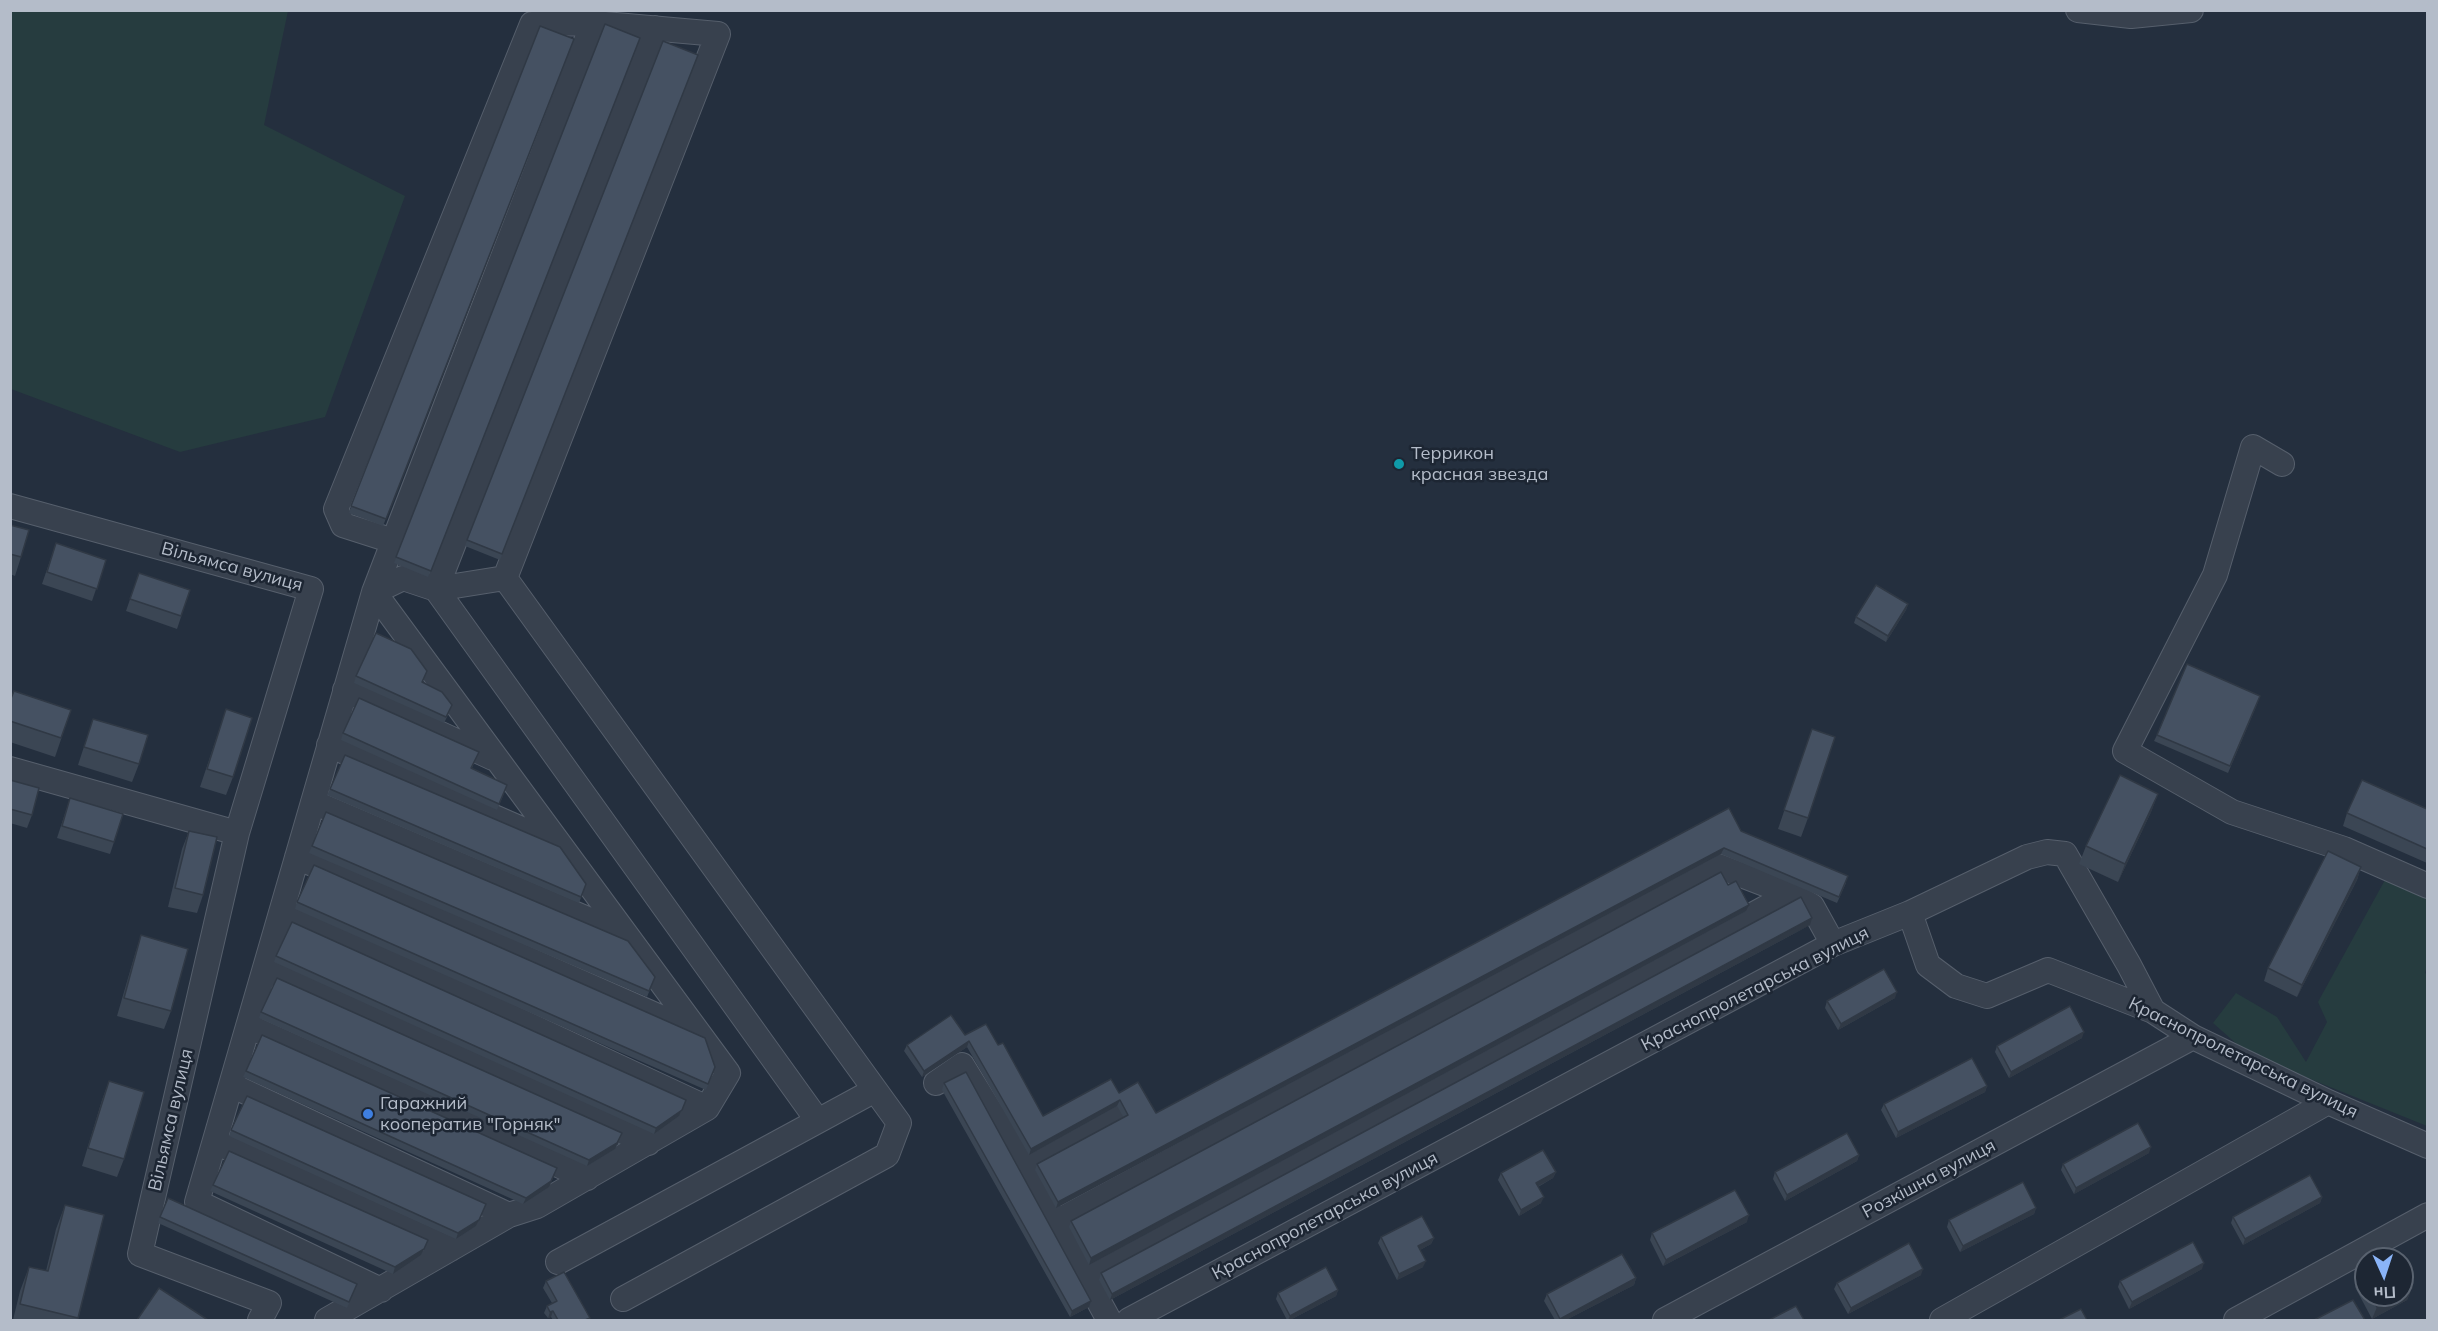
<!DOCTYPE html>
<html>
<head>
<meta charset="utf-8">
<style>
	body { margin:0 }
	#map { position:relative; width:2438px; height:1331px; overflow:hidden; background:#242f3e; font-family:Mulish,sans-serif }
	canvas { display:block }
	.frame { position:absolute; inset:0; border:12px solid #b4bcc9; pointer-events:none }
	.north { position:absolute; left:2354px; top:1247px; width:60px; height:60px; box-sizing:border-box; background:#1d2633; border:2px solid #59626f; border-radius:50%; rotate:177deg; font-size:16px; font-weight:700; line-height:24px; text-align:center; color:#b4bcc9 }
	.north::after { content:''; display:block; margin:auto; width:21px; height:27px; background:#8ab4f8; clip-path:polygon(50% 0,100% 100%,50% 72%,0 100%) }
</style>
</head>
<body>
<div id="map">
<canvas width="2438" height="1331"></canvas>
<div class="frame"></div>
<div class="north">Пн</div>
</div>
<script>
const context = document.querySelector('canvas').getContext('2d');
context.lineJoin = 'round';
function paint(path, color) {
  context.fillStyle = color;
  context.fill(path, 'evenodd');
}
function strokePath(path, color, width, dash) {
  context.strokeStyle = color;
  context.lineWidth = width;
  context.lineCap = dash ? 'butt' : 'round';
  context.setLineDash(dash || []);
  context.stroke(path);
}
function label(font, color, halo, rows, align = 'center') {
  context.font = font + ' Mulish,sans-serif';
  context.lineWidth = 5;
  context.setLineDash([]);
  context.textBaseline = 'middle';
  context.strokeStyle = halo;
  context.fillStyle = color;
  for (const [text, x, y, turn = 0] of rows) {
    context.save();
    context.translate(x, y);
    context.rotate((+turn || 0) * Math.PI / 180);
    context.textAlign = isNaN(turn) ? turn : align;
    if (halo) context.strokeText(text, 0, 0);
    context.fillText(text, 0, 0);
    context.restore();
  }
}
const green = new Path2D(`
	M10,11H288L264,125L405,196L325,417L180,452L11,389Z
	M2391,869L2427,882L2428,963L2425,973L2428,975L2427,1126L2248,1054L2213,1023L2236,993L2277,1017L2306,1062L2327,1022L2318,1002Z`);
const minor = new Path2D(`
	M2078,10L2131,16L2191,10
	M2282,464L2253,447L2215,575L2125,751L2232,812L2344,849L2428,886
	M10,506L311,589L237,833L140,1254L269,1303L260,1320
	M393,541L343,525L336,509L532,24L593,23L718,34L505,578
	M345,690L493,758
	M329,745L558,845
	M10,769L237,833
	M313,802L625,935
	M297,857L696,1033
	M282,910L707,1108
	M1910,913L2027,857L2047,852L2065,854L2129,965L2153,1011
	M265,969L648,1143
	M248,1026L587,1178
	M936,1083L962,1065L1025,1167L1109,1320
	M231,1085L509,1215
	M215,1142L450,1249
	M1025,1167L1116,1117
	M1056,1222L1718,866L1791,894L1812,906L1833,944
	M558,1262L875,1090
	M1086,1278L1791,894
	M381,1290L197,1202L374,592L593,23
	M623,1299L887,1155L899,1123L505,578L436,589L655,28
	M327,1320L509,1215L537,1206L707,1108L728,1073L374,592L403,578L436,589L818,1121
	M1129,1320L1833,944L1910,913L1928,965L1956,986L1987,996L2048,970L2153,1011L2193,1037L2328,1102L2428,1146
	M1665,1320L2193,1037
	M1942,1320L2328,1102
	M2236,1320L2428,1215`);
const wall = new Path2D(`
	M605,24L640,38L428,577L394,563Z
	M540,26L574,39L383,526L349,513Z
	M663,41L698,55L500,560L465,546Z
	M10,525L21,557L15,576L10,574Z
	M56,543L106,560L92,601L42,584Z
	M139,573L190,590L177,629L126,611Z
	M1908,604L1906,610L1886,642L1854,623L1856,617Z
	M427,671L422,682L450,711L444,723L354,683L356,676Z
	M10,700L71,710L55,757L10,742Z
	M2258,702L2228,773L2154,741L2157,735Z
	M226,709L233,777L226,795L200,787Z
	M93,719L139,764L132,782L78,765Z
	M1812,729L1808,818L1801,837L1778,829Z
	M343,733L479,752L472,768L505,791L497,810L341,740Z
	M10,780L32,815L27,828L10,823Z
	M330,789L586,884L579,903L327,795Z
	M2158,794L2151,812L2118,882L2079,864L2086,846Z
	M70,798L114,842L110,854L57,838Z
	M2427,809V863L2343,826L2347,813Z
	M189,831L203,895L197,913L168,907L182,849Z
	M1741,831L1846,883L1837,903L1721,854L1056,1208L1035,1170L1037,1164L1124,1118L1117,1106L1029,1155L967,1047L922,1077L904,1051L907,1045L965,1035L998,1045L1043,1116L1119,1093L1156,1113Z
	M312,846L655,977L647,997L309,853Z
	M2361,867L2357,880L2297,997L2264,981L2268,968Z
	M1728,885L1746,911L1089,1265L1069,1227L1071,1221Z
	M297,902L713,1073L706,1090L295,909Z
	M1810,925L1110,1300L1099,1280L1101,1273Z
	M141,935L171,1011L164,1029L117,1016L135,954Z
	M276,956L686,1100L679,1116L654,1134L274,962Z
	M1895,998L1838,1030L1825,1008L1827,1001Z
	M261,1012L622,1133L615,1149L587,1166L259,1018Z
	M2082,1038L2009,1078L1995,1052L1997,1046Z
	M246,1071L549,1187L523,1204L243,1077Z
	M109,1081L124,1159L117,1177L82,1166L102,1100Z
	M944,1083L1091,1301L1089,1307L1070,1317L942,1090Z
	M1987,1086L1985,1092L1896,1138L1881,1110L1884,1104Z
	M231,1130L486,1204L476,1226L456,1239L229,1136Z
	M2149,1153L2074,1194L2061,1170L2063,1164Z
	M1859,1155L1857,1161L1785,1201L1773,1179L1775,1172Z
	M1556,1172L1553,1178L1538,1187L1541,1203L1519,1216L1498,1180L1501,1173Z
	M213,1185L428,1240L421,1255L393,1274L210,1191Z
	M2322,1197L2320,1203L2243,1245L2231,1223L2233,1217Z
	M65,1205L104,1215L78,1320H13L20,1291L29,1267L46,1271L56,1229Z
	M2036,1208L2034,1214L1960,1252L1947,1227L1949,1220Z
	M160,1217L357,1284L347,1308L158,1223Z
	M1747,1222L1663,1266L1650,1240L1652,1233Z
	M1381,1237L1434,1238L1431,1244L1420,1250L1423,1267L1397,1280L1378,1243Z
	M2202,1269L2129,1309L2118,1287L2120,1281Z
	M2366,1271V1295H2402L2412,1288L2407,1300L2372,1319L2355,1287L2359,1275Z
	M1921,1275L1848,1314L1834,1289L1837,1283Z
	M1636,1278L1634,1285L1566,1320H1555L1544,1301L1547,1294Z
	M546,1281L590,1318L589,1320H553L551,1317L548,1318L544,1313L547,1306L552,1303L543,1288Z
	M1338,1290L1336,1296L1290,1320H1287L1276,1299L1278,1293Z`);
const shadedWall = new Path2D(`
	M1908,604L1906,610L1886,642L1888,636Z
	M2158,794L2151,812L2118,882L2125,864Z
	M1724,848L1721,854L1056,1208L1058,1202Z
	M2361,867L2357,880L2297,997L2302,985Z
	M1749,905L1746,911L1089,1265L1091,1258Z
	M1812,918L1810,925L1110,1300L1112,1294Z
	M1897,992L1895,998L1838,1030L1841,1024Z
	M2084,1032L2082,1038L2009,1078L2011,1072Z
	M969,1041L967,1047L922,1077L924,1071Z
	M1987,1086L1985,1092L1896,1138L1898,1132Z
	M686,1100L679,1116L654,1134L656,1128Z
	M1120,1100L1117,1106L1029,1155L1031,1149Z
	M622,1133L615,1149L587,1166L589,1160Z
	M2151,1147L2149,1153L2074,1194L2076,1188Z
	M1859,1155L1857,1161L1785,1201L1787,1195Z
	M1556,1172L1553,1178L1533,1189L1536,1183Z
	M555,1174L549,1187L523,1204L526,1198Z
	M1544,1197L1541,1203L1519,1216L1521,1210Z
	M2322,1197L2320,1203L2243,1245L2245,1239Z
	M486,1204L476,1226L456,1239L458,1233Z
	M2036,1208L2034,1214L1960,1252L1963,1246Z
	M1749,1215L1747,1222L1663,1266L1666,1260Z
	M1434,1238L1431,1244L1416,1252L1418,1246Z
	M428,1240L421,1255L393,1274L395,1267Z
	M1426,1261L1423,1267L1397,1280L1399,1274Z
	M2204,1263L2202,1269L2129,1309L2132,1302Z
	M1923,1269L1921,1275L1848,1314L1851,1308Z
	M1636,1278L1634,1285L1566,1320H1559L1560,1319Z
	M2412,1288L2407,1300L2372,1319L2377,1307L2398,1295H2402V1293Z
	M1338,1290L1336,1296L1290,1320H1288L1290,1316Z
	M1091,1301L1089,1307L1070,1317L1072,1311Z
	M553,1311L551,1317L548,1318L550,1312Z`);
const building = new Path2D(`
	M605,24L640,38L431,571L396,557Z
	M540,26L574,39L386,519L351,506Z
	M663,41L698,55L502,554L467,540Z
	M10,525L29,530L21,557L10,554Z
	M56,543L106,560L97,589L47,572Z
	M139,573L190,590L181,616L130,599Z
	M1876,585L1908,604L1888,636L1856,617Z
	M376,633L411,649L427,671L422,682L442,692L452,705L446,717L356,676Z
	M2187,664L2260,696L2230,766L2157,735Z
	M14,691L71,710L61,738L10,721V701Z
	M359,698L479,752L471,768L507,785L499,804L343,733Z
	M226,709L252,718L233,777L207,769Z
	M93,719L148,735L139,764L84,747Z
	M1812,729L1835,737L1808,818L1784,810Z
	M345,755L560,847L586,884L581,897L330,789Z
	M2120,775L2158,794L2125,864L2086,846Z
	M10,780L39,788L32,815L10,809Z
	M2362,780L2427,809V849L2347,813Z
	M70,798L123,814L114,842L62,826Z
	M1729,808L1741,831L1848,876L1839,897L1724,848L1058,1202L1037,1164L1128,1115L1120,1100L1031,1149L969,1041L924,1071L907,1045L951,1015L965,1035L986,1024L998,1045L1003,1043L1043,1116L1111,1079L1119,1093L1138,1082L1156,1113Z
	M326,812L628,941L655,977L649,991L312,846Z
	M189,831L217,837L203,895L175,888Z
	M2328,851L2361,867L2302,985L2268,968Z
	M314,865L705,1038L715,1067L708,1084L297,902Z
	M1721,872L1728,885L1736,881L1749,905L1091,1258L1071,1221Z
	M1801,897L1812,918L1112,1294L1101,1273Z
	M292,922L686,1100L682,1110L656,1128L276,956Z
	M141,935L188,949L171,1011L124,998Z
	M1884,969L1897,992L1841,1024L1827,1001Z
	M277,978L622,1133L617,1143L589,1160L261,1012Z
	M2070,1006L2084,1032L2011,1072L1997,1046Z
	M262,1035L557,1168L551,1181L526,1198L246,1071Z
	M1972,1058L1987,1086L1898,1132L1884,1104Z
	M966,1072L1091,1301L1072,1311L944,1083Z
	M109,1081L144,1092L124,1159L88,1148Z
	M247,1096L486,1204L479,1220L458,1233L231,1130Z
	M2138,1123L2151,1147L2076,1188L2063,1164Z
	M1847,1133L1859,1155L1787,1195L1775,1172Z
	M1543,1150L1556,1172L1536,1183L1544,1197L1521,1210L1501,1173Z
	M229,1151L428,1240L424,1249L395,1267L213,1185Z
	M2310,1175L2322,1197L2245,1239L2233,1217Z
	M2023,1182L2036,1208L1963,1246L1949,1220Z
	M1735,1190L1749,1215L1666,1260L1652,1233Z
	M168,1198L357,1284L349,1302L160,1217Z
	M65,1205L104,1215L78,1318L20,1304L29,1267L48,1271Z
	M1422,1216L1434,1238L1418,1246L1426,1261L1399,1274L1381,1237Z
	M2193,1242L2204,1263L2132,1302L2120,1281Z
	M1909,1243L1923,1269L1851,1308L1837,1283Z
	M1622,1254L1636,1278L1560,1319L1547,1294Z
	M1326,1267L1338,1290L1290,1316L1278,1293Z
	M2402,1270L2412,1288L2402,1293Z
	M2366,1271V1287L2359,1275Z
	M564,1272L590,1318L585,1320H558L553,1311L550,1312L547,1306L557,1301L546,1281Z
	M159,1288L208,1320H137Z
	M2370,1295H2398L2377,1307Z
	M2353,1300L2365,1320H2314Z
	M1796,1306L1804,1320H1769Z
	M2081,1309L2087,1320H2059Z`);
const markers = [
	[1399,464,6,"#0f9aa8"],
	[368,1114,6,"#3f7fe0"]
];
const poiNames = [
	["Террикон",1411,454],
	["красная звезда",1411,475],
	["Гаражний",380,1104],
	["кооператив \"Горняк\"",380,1125]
];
const streetNames = [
	["Вільямса вулиця",232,567,15],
	["Краснопролетарська вулиця",1755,989,-27],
	["Краснопролетарська вулиця",2243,1058,26],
	["Вільямса вулиця",171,1120,-77],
	["Розкішна вулиця",1929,1179,-28],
	["Краснопролетарська вулиця",1325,1216,-28]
];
paint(green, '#263c3f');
strokePath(minor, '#565f6c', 26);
strokePath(minor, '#38414e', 24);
paint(wall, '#3b4654');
paint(shadedWall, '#303945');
paint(building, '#455162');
strokePath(building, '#303945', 1.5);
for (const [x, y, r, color] of markers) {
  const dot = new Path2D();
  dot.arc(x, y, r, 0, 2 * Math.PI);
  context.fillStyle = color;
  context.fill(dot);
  strokePath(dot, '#1d2633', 2);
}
label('18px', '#b4bcc9', '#1d2633', poiNames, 'left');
label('18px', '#b4bcc9', '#1d2633', streetNames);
</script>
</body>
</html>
